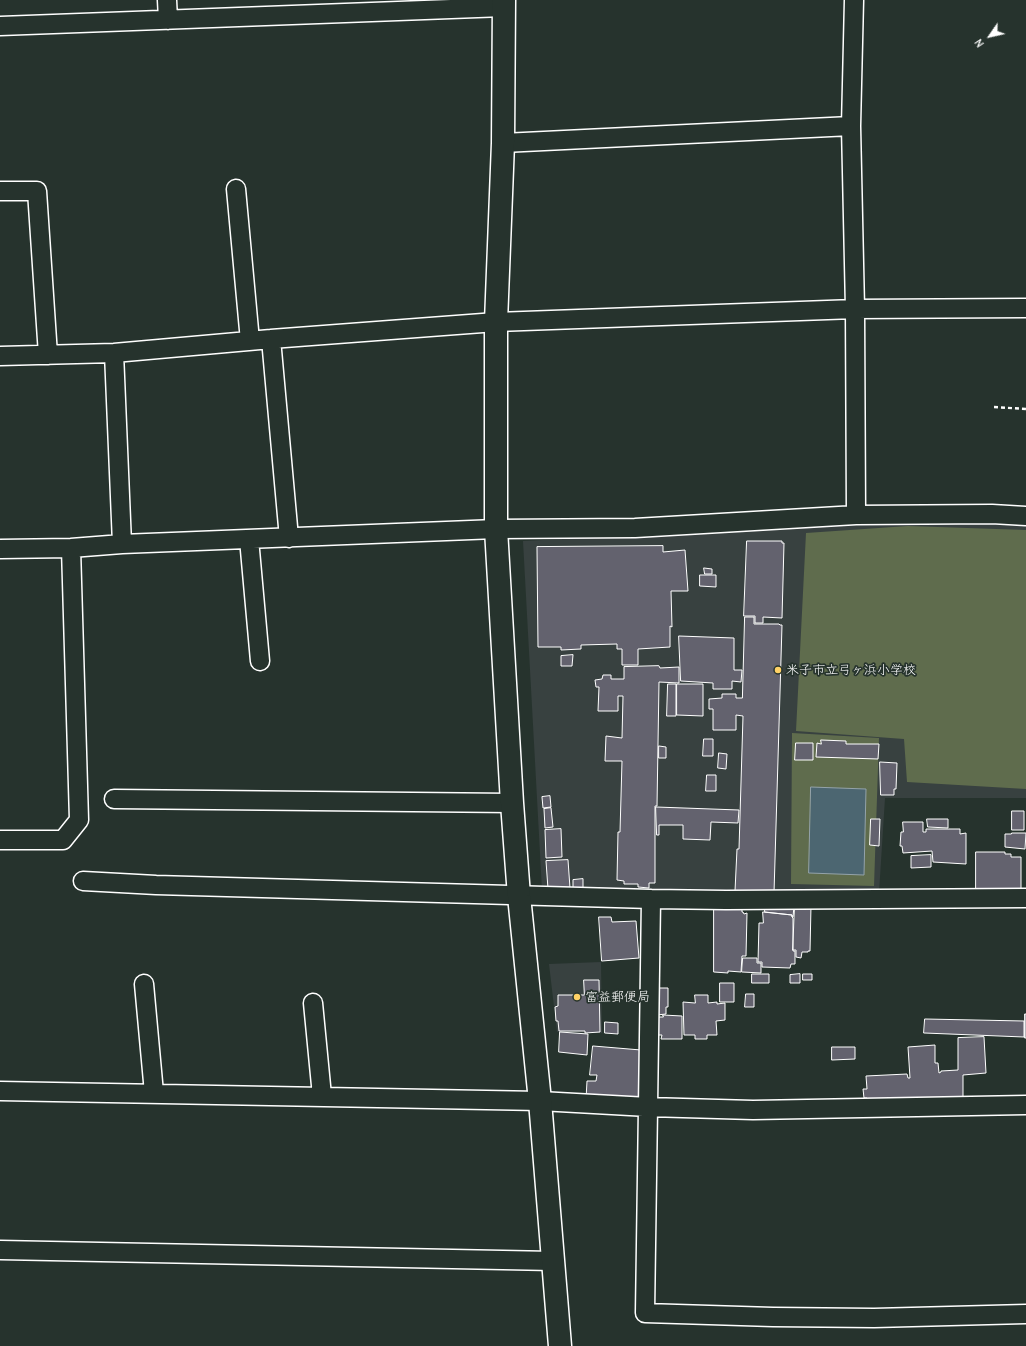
<!DOCTYPE html>
<html>
<head>
<meta charset="utf-8">
<style>
	body { margin:0 }
	#map { position:relative; width:1026px; height:1346px; overflow:hidden; background:#26332d; font-family:"Comic Neue",sans-serif }
	canvas { display:block }
	.north { position:absolute; left:970px; top:16px; width:40px; height:40px; -webkit-text-stroke:3px #26332d; paint-order:stroke; rotate:236deg; font-size:11px; font-weight:700; line-height:16px; text-align:center; color:#fff }
	.north::after { content:''; display:block; margin:auto; width:14px; height:18px; background:#fff; clip-path:polygon(50% 0,100% 100%,50% 72%,0 100%) }
</style>
</head>
<body>
<div id="map">
<canvas width="1026" height="1346"></canvas>
<div class="north">N</div>
</div>
<script>
const context = document.querySelector('canvas').getContext('2d');
context.lineJoin = 'round';
function paint(path, color) {
  context.fillStyle = color;
  context.fill(path, 'evenodd');
}
function strokePath(path, color, width, dash) {
  context.strokeStyle = color;
  context.lineWidth = width;
  context.lineCap = dash ? 'butt' : 'round';
  context.setLineDash(dash || []);
  context.stroke(path);
}
function label(font, color, halo, rows, align = 'center') {
  context.font = font + ' "Comic Neue","Klee One",sans-serif';
  context.lineWidth = 3.5;
  context.setLineDash([]);
  context.textBaseline = 'middle';
  context.strokeStyle = halo;
  context.fillStyle = color;
  for (const [text, x, y, turn = 0] of rows) {
    context.save();
    context.translate(x, y);
    context.rotate((+turn || 0) * Math.PI / 180);
    context.textAlign = isNaN(turn) ? turn : align;
    if (halo) context.strokeText(text, 0, 0);
    context.fillText(text, 0, 0);
    context.restore();
  }
}
const built = new Path2D(`
	M941,521L1026,525V798H885L879,893L542,890L523,541L859,524Z
	M601,962L602,1033L557,1032L549,964Z`);
const green = new Path2D(`
	M908,526L1026,530V789L907,782L904,739L796,731L806,533Z
	M792,733L879,738L874,886L791,884Z`);
const water = new Path2D(`
	M811,787L866,789L864,875L809,873Z`);
const building = new Path2D(`
	M747,541H782V543H784L782,618L763,617V623H755V616H744Z
	M663,546V552L685,550L688,591H671L672,627L670,626V647L638,649V665H622V649H617V644L581,645V649L561,650V647H538L537,547Z
	M704,568L712,569V574H705Z
	M700,575H716V587L700,586Z
	M745,617H754V624H779L780,625H782L774,893L735,891L737,849H739L743,716L736,715V730H713V709H709V699L722,698V694H736V698H742Z
	M679,636L734,638V670H742L741,682L732,681V689H713V683L681,681Z
	M573,655L572,666H561V656Z
	M659,666L660,668L679,667V683L659,682L657,806H655V883H649V888L638,887V884H624V881L617,880L618,832H620L622,761H605L606,736L622,738L623,696H618V711H598L599,687H596L595,680L602,679L603,675H611V679H624V667Z
	M668,684H676V716H667Z
	M677,684H703V716L677,715Z
	M704,739H713V756H703Z
	M821,740L846,741V744H879L878,759L816,757L817,743L821,744Z
	M796,743H813V760H795Z
	M659,746L666,747V758H659Z
	M719,753L727,754L726,769L718,768Z
	M880,762L897,763L896,789H894V795H881Z
	M707,775H716V791H706Z
	M550,796L551,807L543,808L542,797Z
	M656,807L739,810L738,823L711,822L710,840L683,839V825H659V835H657Z
	M551,808L553,827L545,828L544,809Z
	M1012,811H1024V830H1012Z
	M871,819H880L879,846L870,845Z
	M927,819H948V828L928,827Z
	M903,822H923V832H926V829H960V834L966,833V864L933,862L932,851L903,853L902,846H900L901,832H903Z
	M561,829L562,857L546,858L545,830Z
	M1012,833H1026L1025,849L1005,847V834H1011Z
	M976,852H1005V854H1011V857H1021V891L976,890Z
	M931,855V867L911,868V856Z
	M568,860L570,888L548,889L546,861Z
	M583,879V889H573V880Z
	M714,905L742,907V912H743L744,914L747,913L746,956H742L741,972L728,971V973L714,972Z
	M765,905L794,906L793,917H792V915L765,912Z
	M795,905L811,906L810,951H808V952H802L801,958L796,957V950H793Z
	M763,912L792,915V917L793,918V951H795V964H791L790,968L762,967V962H758L759,923H763Z
	M599,917H611L612,922L636,921L639,958L602,961Z
	M743,958H757V963H761V973L742,972Z
	M752,974H769V983H752Z
	M800,974V983H790V975Z
	M803,974H812V980H803Z
	M584,980H599L600,1032L585,1033V1031H559L558,1021H556L555,1007L558,1006V995H584Z
	M720,983H734V1002H720Z
	M657,988H668V1007H666V1014L657,1015Z
	M746,994H754V1007H745Z
	M695,995H708V1003L717,1002V1004L725,1003V1020L716,1021L717,1035H707V1039H695V1035H684L683,1002L695,1003Z
	M1025,1014H1026V1038H1025Z
	M663,1015L682,1016V1039H661L662,1035H656V1017H663Z
	M925,1019L1024,1021V1037L924,1033Z
	M605,1022L618,1023V1034L605,1033Z
	M560,1032L588,1034L587,1055L559,1052Z
	M984,1037L986,1073L963,1075V1099L867,1103V1098H864L863,1089H867L866,1076L907,1074L908,1078H910L908,1047L935,1045V1063H938L939,1073L941,1072V1071L958,1070V1038Z
	M593,1046L641,1050L640,1104L586,1099L587,1081H596L597,1075H590Z
	M832,1047H855V1059L832,1060Z`);
const path = new Path2D(`
	M994,407L1026,409`);
const street = new Path2D(`
	M167,0L168,20
	M854,0L851,126L855,309L856,515
	M0,26L504,7
	M503,143L851,126
	M236,189L250,341
	M0,191H37L48,355
	M271,339L289,538
	M114,353L122,544
	M0,356L114,353L271,339L496,322L855,309L1026,308
	M249,539L260,661
	M0,549L71,548L122,544L496,529L635,528L856,515L992,514L1026,516
	M114,799L512,803
	M0,840H63L79,820L71,548
	M83,881L156,885L651,899
	M144,984L154,1093
	M313,1003L322,1096
	M0,1091L540,1101L648,1107L651,899L726,900L1026,898
	M1026,1105L753,1110L648,1107L645,1313L773,1317L874,1318L1026,1314
	M0,1250L553,1261`);
const secondary = new Path2D(`
	M504,0L503,143L496,322V529L512,803L519,896L540,1101L560,1346`);
const markers = [
	[778,670,4,"#ffd166"],
	[577,997,4,"#ffd166"]
];
const poiNames = [
	["米子市立弓ヶ浜小学校",786,670],
	["富益郵便局",585,997]
];
paint(built, '#384140');
paint(green, '#5f6c4d');
paint(water, '#4c6671');
strokePath(water, '#94a3aa', 1);
paint(building, '#63626e');
strokePath(building, '#fff', 1);
strokePath(street, '#fff', 21);
strokePath(secondary, '#fff', 25);
strokePath(path, '#fff', 2.5, [4, 3]);
strokePath(street, '#26332d', 18);
strokePath(secondary, '#26332d', 22);
for (const [x, y, r, color] of markers) {
  const dot = new Path2D();
  dot.arc(x, y, r, 0, 2 * Math.PI);
  context.fillStyle = color;
  context.fill(dot);
  strokePath(dot, '#26332d', 1.5);
}
label('13px', '#fff', '#26332d', poiNames, 'left');
</script>
</body>
</html>
